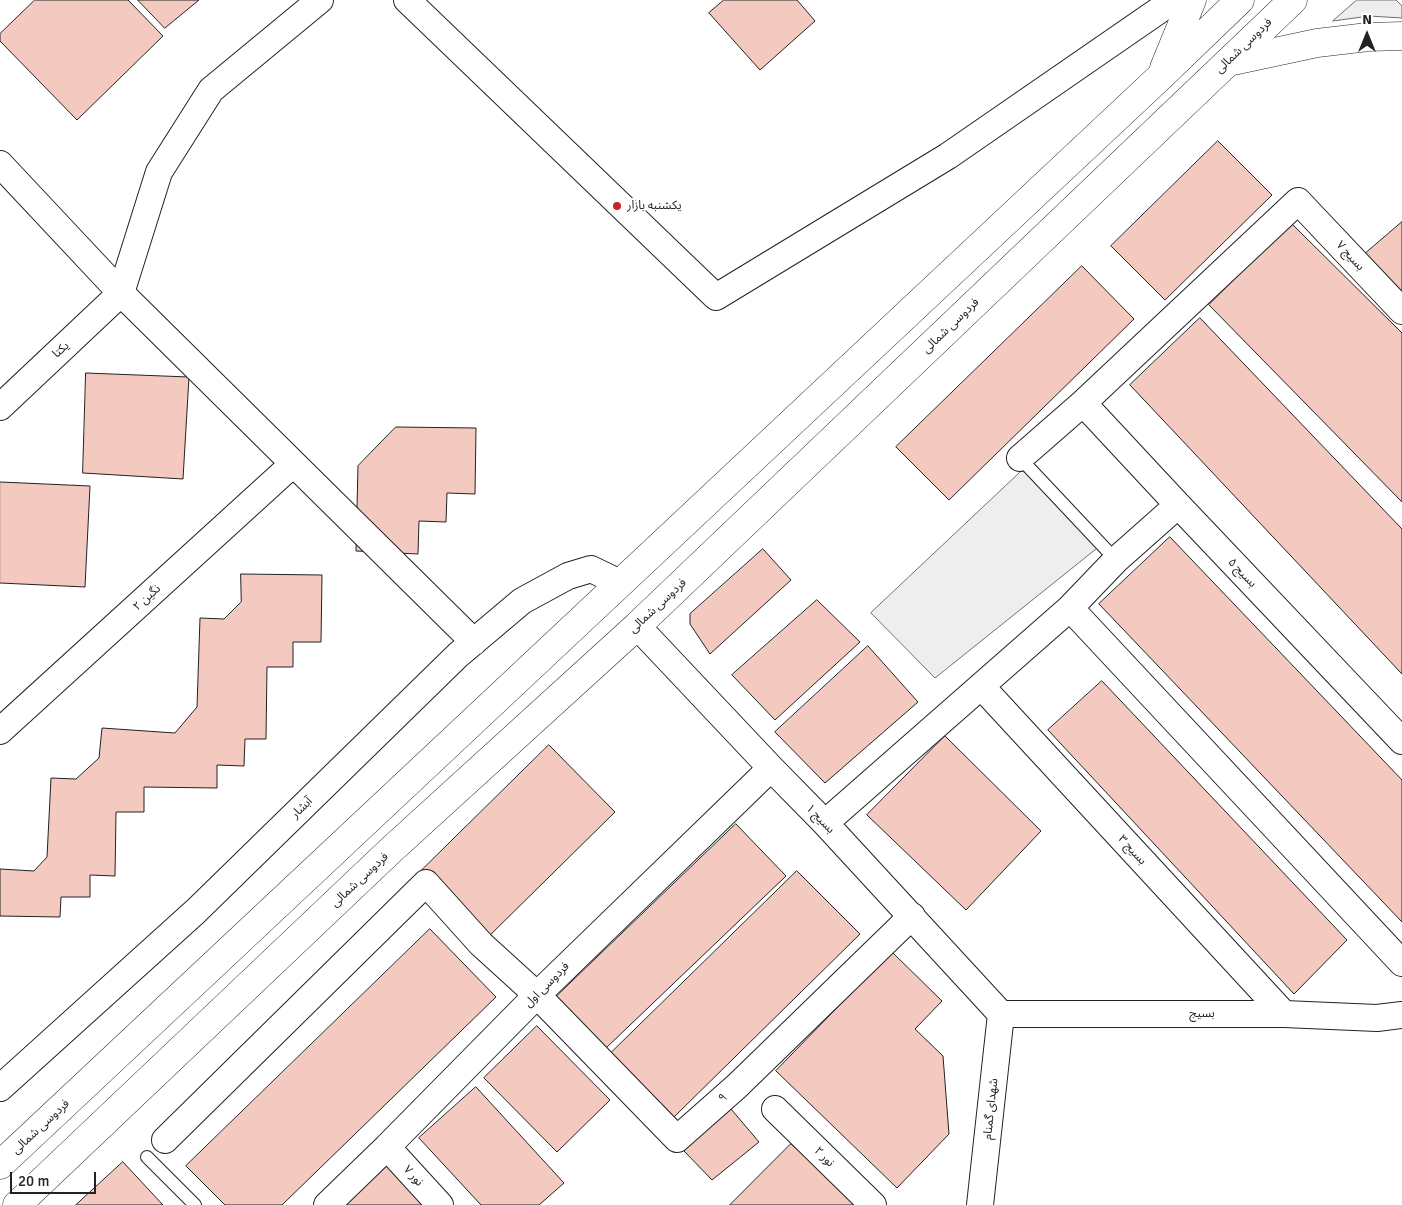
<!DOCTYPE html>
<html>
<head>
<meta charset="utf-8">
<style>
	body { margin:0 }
	#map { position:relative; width:1402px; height:1205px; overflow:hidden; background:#fff; font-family:Signika,sans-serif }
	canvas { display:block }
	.north { position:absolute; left:1342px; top:10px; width:50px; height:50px; -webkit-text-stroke:4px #fff; paint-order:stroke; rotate:0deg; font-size:14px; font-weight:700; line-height:20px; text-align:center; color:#222 }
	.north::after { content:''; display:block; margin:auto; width:18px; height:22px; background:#222; clip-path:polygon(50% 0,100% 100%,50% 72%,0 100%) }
	.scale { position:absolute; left:10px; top:1172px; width:86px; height:22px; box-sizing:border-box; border:2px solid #222; border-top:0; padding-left:6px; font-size:15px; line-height:18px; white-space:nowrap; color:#222; -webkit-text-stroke:4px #fff; paint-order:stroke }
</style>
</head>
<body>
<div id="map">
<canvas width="1402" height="1205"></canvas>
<div class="north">N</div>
<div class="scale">20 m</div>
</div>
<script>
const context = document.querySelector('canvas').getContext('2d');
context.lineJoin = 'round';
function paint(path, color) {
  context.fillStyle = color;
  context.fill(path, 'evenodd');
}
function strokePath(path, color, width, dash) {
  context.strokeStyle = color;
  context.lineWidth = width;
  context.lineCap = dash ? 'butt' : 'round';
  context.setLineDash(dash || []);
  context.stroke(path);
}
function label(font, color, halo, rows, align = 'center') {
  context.font = font + ' Signika,"Noto Sans Arabic",sans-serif';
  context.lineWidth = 4;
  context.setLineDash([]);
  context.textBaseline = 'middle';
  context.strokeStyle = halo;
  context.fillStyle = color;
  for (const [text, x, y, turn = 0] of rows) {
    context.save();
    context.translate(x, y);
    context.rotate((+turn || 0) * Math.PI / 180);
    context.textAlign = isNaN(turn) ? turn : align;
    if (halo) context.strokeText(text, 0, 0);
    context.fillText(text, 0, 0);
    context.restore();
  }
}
const green = new Path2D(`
	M1357,0H1396L1402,6V18L1369,16L1333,21Z
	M1027,466L1101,545L935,678L871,613Z`);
const building = new Path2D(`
	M35,0H128L163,36L77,120L0,41V34Z
	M138,0H199L165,28Z
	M724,0H797L815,21L760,70L709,13Z
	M1218,141L1272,195L1165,300L1111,246Z
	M1402,222V310L1359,259Z
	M1291,223L1402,333V502L1209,305Z
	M1082,266L1134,319L949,500L896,447Z
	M1200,318L1402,529V674L1130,385Z
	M86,373L189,377L183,479L83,473Z
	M396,427L476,428L475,494L447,493L446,522L419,521L418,554L356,551L358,466Z
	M0,482L90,486L85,587L0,583Z
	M1170,537L1402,780V922L1099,604Z
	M763,549L791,580L710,654L690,624V614Z
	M241,574L322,575L321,642H293V667H267L266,739H245L244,766L217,765V788L144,787V812H116L115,876L90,875V897H61L60,917L0,916V869L34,871L47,857L51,778L76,779L99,758L102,728L175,733L197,707L200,618L224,619L241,602Z
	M817,600L860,642L775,720L732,675Z
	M868,646L918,702L825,783L775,732Z
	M1102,681L1347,940L1294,994L1048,730Z
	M945,736L1041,831L966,910L867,815Z
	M549,745L615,812L481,944L415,877Z
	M736,824L786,876L606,1048L556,997Z
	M797,871L860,934L673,1118L610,1054Z
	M430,929L496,997L282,1205H225L186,1166Z
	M892,952L942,1001L915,1029L943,1056L949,1134L897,1188L776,1071Z
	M537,1026L610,1100L557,1152L484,1078Z
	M476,1087L564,1183L539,1205H481L419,1138Z
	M731,1109L759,1142L712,1180L684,1151Z
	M791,1144L863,1205H730Z
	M123,1162L163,1205H76Z
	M386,1165L425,1205H345Z`);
const lane = new Path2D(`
	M1020,458L1116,560
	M147,1157L195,1205`);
const street = new Path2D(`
	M407,0L716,297L948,156L1174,0
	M0,164L121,293L474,642
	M1083,403L1178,505L1402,741
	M0,407L121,293L159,172L211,90L320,0
	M1020,458L1083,403L1298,201L1402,311
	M1070,608L1402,963
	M637,626L771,768L825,823L1001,1014
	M981,686L1284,1014
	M0,731L293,464
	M825,823L1070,608L1116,560L1178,505
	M1001,1014H1284L1377,1018L1402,1015
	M0,1088L196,911L458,655L522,601L568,576L591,569L620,583
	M775,1109L873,1205
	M165,1140L426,883L481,944L537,995L677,1139L737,1086L912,916
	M387,1147L440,1205
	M327,1205L387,1147L537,995L771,768
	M980,1205L1001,1014`);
const secondary = new Path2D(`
	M1228,62L1317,43L1368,37L1402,36
	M1164,68L1192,0
	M0,1165L1160,77L1240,0
	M17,1205L391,850L637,626L1293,0`);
const markers = [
	[617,206,5,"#c62828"]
];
const streetNames = [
	["فردوسی شمالی",1244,46,-44],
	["بسیج ۷",1350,256,47],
	["فردوسی شمالی",951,326,-44],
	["یکتا",61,350,-43],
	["بسیج ۵",1242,573,46],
	["نگین ۲",147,598,-42],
	["فردوسی شمالی",658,606,-43],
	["آبشار",302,808,-44],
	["بسیج ۱",820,819,46],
	["بسیج ۳",1132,850,47],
	["فردوسی شمالی",360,880,-43],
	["فردوسی اول",547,985,-45],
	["بسیج",1202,1014],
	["۹",723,1098,-41],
	["شهدای گمنام",991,1109,-84],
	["فردوسی شمالی",41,1127,-43],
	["نور ۲",824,1157,45],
	["نور ۷",413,1176,47]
];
const poiNames = [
	["یکشنبه بازار",627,206]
];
paint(green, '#eee');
strokePath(green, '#6f6f6f', 1);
paint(building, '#f3c9c0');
strokePath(building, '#222', 1);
strokePath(lane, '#222', 14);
strokePath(street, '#222', 28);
strokePath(secondary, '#222', 29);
strokePath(lane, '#fff', 12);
strokePath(street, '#fff', 26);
strokePath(secondary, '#fff', 28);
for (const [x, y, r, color] of markers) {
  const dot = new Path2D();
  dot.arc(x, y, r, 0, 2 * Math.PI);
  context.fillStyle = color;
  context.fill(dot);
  strokePath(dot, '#fff', 2);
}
label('12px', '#222', '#fff', streetNames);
label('12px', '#222', '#fff', poiNames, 'left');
</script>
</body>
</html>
